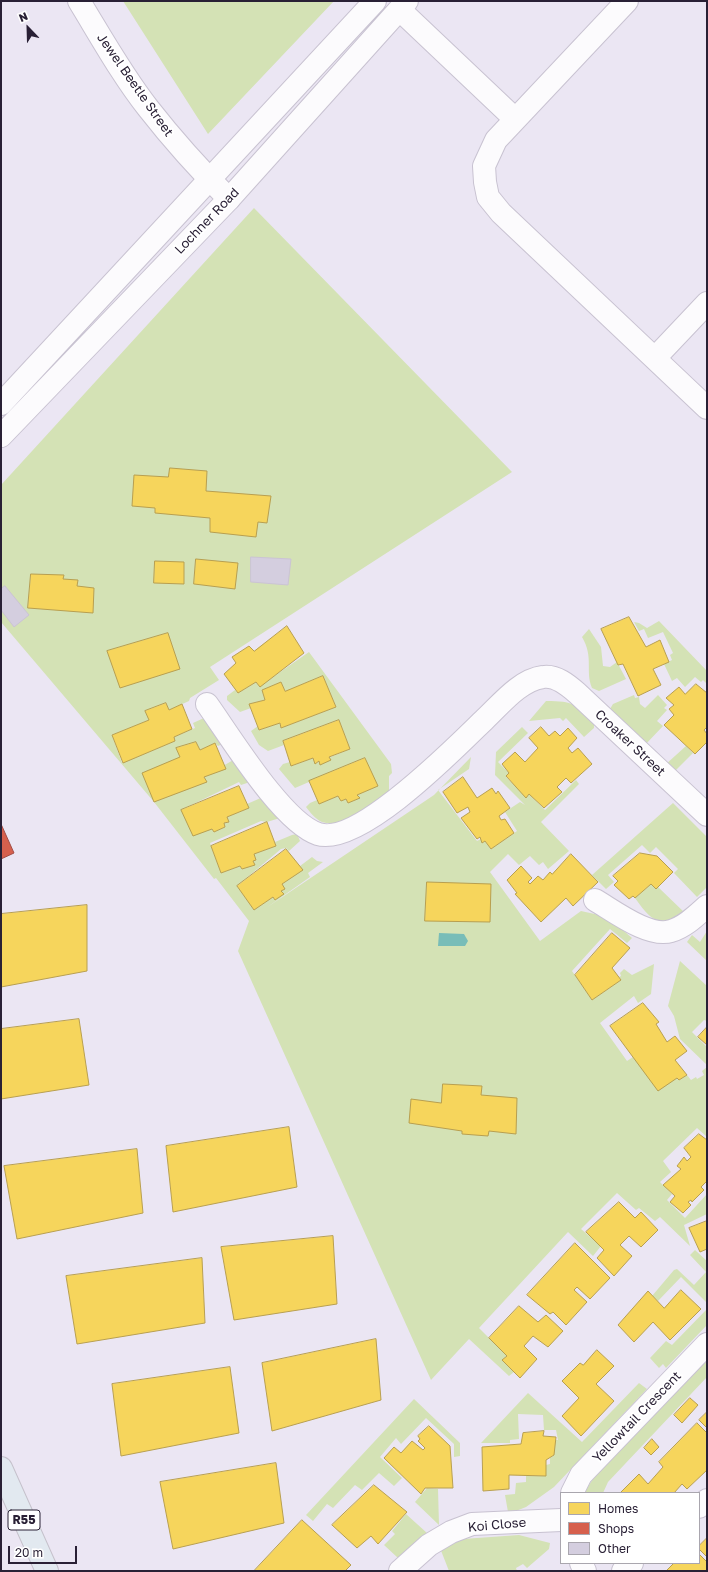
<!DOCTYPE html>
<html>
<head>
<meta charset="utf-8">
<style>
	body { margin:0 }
	#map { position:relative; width:708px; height:1572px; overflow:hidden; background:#ebe6f3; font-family:"Golos Text",sans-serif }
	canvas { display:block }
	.frame { position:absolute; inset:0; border:2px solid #292035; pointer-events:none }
	.legend { position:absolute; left:560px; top:1492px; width:140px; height:72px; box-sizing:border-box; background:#fff; border:1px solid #a9a6ae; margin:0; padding:5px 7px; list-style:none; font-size:12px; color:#292035 }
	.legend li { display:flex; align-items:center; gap:8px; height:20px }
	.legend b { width:20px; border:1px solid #a9a6ae }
	.north { position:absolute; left:8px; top:8px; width:40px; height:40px; -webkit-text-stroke:3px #fff; paint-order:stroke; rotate:337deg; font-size:11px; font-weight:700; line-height:16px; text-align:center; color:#292035 }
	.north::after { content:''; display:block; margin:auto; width:14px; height:18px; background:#292035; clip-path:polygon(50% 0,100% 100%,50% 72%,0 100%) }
	.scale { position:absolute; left:8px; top:1546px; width:69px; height:18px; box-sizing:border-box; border:2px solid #292035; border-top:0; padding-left:5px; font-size:12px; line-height:14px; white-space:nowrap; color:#292035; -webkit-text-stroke:3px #fff; paint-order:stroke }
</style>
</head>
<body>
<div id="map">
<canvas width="708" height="1572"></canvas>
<div class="frame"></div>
<ul class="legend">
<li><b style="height:11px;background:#f6d55c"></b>Homes</li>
<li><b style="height:11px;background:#d6604d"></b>Shops</li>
<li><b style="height:11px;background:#d4cedf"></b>Other</li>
</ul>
<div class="north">N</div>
<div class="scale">20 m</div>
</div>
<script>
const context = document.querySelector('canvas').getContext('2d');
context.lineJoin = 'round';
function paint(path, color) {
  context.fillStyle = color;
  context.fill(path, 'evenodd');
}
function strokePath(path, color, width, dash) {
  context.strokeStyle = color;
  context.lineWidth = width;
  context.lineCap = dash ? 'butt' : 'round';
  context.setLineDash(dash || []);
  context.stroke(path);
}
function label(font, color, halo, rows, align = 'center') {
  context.font = font + ' "Golos Text",sans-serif';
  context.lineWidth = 4;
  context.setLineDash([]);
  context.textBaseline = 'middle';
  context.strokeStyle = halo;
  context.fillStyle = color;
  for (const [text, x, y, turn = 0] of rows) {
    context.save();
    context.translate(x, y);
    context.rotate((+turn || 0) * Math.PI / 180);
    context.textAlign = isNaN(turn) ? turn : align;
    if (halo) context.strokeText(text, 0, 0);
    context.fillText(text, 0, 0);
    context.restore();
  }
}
const green = new Path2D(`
	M123,1H334L208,134Z
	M254,208L512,472L210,667L219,680L190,698L189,701L169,710L166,703L146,711L149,720L112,735L122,763L175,741L174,737L195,728L193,723L204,718L225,743L218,746L215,743L200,750L196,742L177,748L180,757L206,781L204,777L235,759L253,781L241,785L239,782L181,810L212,829L214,832L225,827L224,823L229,822L227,817L249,808L247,804L263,797L283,817L267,822L261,821L210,843L221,873L240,866L242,869L254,865L253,861L256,860L254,854L276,846L275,842L292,835L297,834L300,841L289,851L286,848L281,849L237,886L254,910L273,897L275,900L283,894L281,891L284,889L282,884L302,870L300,866L312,857L317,861L323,862L308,873L310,877L266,908L434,795L471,757L469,769L438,790L477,841L481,839L482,843L485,841L491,849L517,831L505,812L520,802L525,805L495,775L496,752L522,727L528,733L498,762L509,773L506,777L526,797L529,794L545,810L576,780L579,784L541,822L569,851L548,869L543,862L539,865L530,856L519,865L508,854L490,872L540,941L581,911L608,917L632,938L627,943L610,929L572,971L592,1000L621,980L619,977L621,976L620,973L624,969L632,975L654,964L651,994L638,1003L634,996L600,1023L627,1061L633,1057L679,1080L687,1075L691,1080L696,1077L697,1079L704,1075L702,1071L707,1067V1137L697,1128L663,1161L671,1172L660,1182L672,1194L667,1200L685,1218L707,1194V1214L684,1225L690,1246L660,1217L655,1221L639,1208L636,1210L617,1193L581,1229L601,1246L593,1256L568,1232L479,1328L507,1356L502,1360L514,1372L509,1376L469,1339L431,1380L238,951L249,921L216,878L214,879L154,802L1,622V485Z
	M659,621L707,671V684L703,680L701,682L695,677L685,687L677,678L672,681L664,664L672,660L670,655L673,653L663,632L648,638L644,629L639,631L634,622L639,623L647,628Z
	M589,629L601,647L603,666L610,667L617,662L626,679L599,691L592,688C585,671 594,657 582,637Z
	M309,652L391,764L392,773L389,776V793C371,805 345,829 322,822C315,819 310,812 306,807L310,803L317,800L319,804L338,796L341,801L346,799L348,803L359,798L357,795L377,786L365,758L295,788L279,769L283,764L290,762L292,766L313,758L316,763L350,749L339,720L283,741L284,745L268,751L259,745L251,731L258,726L259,730L280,723L281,728L336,707L323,676L285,691L281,682L262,690L265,700L249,704L251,708L240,712L227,700V696L235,690L238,693L256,682L260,686Z
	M634,695L635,698L639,697L640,704L645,708L658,695L667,705L664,708L667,710L657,721L663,726L645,745L610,709L613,704Z
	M546,701C575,701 574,704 594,723V728L584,737L566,718L563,721L560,718L529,721Z
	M686,746L693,753L673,773L665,765Z
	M673,803L707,837V887L697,897L674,873L678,869L656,847L650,853L642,845L608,875L614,882L606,889L592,875Z
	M651,884L656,889L658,887L685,913C658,927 652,922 635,898Z
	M707,931V961L687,942L692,935L700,942Z
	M680,961L707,986V1021L704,1020L692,1032L707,1047V1065L680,1039L674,1016L668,1006Z
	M695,1250L707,1261V1303L681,1277L658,1301L652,1296L674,1270L677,1269L694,1285L706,1272L690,1255Z
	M707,1309V1325L666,1368L663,1364L659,1368L650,1358L666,1341L672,1345Z
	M707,1355V1377L608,1482L603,1493H584L596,1474Z
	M639,1383L647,1389L554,1487L526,1507L511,1513L508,1512L505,1495L515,1494L516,1483L526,1482V1476H546V1465L550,1464V1458L553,1456L555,1440H558L556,1430H544L543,1415L518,1414L519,1439L510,1440V1443H481L528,1393L582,1442Z
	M414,1399L460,1443V1456L454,1457V1444L426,1418L401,1444L396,1438L380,1457L402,1478L394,1486L379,1473L362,1490L355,1485L333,1508L327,1504L313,1521L306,1515Z
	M427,1488L438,1489L439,1525L415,1502Z
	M406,1514L427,1533L413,1544L398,1558L384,1545L395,1534L392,1531Z
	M519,1535L550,1543L549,1549L527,1568L523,1564L516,1568L517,1571H449L440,1548L463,1539Z`);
const water = new Path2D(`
	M439,933L464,934L468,941L465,946H438Z`);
const homes = new Path2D(`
	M170,468L207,471L206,491L271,496L267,523L258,522L256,537L210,532V518L155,513V508L132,506L134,475L168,477Z
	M196,559L238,563L235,589L194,584Z
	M155,561L184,562V584L154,583Z
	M31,574L64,575L63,579L78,580L77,586L94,588L93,613L28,608Z
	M629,617L646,647L660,640L669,662L653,669L661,685L638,696L623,664L618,665L601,629Z
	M287,626L304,653L260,687L256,682L238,693L224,674L236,663L232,657L249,646L254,651Z
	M168,633L180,669L120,688L107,651Z
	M323,676L336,707L281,728L280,723L259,730L249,704L265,700L262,690L281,682L285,691Z
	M696,684L707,693V727L704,730L707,734V742L695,754L664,725L674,715L669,709L674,705L666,698L679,687L685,694Z
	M166,703L169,710L182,704L192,729L174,737L175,741L123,763L112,735L149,720L145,711Z
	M339,720L350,749L329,757L331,760L320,765L319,761L315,764L313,758L291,766L283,741Z
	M541,727L549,736L555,731L560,736L568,728L577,738L568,748L572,753L578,748L592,764L571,783L566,778L557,787L562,792L544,808L529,794L526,798L506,776L509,773L502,764L515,752L525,762L538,748L529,738Z
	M196,742L200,750L215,743L226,769L204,777L207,782L154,802L142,773L180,757L176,748Z
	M365,758L378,786L357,795L360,798L348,803L346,799L341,801L338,796L319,804L309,781Z
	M463,777L477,798L492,788L496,794L498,791L510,808L499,816L501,820L505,819L514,833L491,849L485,841L482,843L480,837L477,839L461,818L470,812L468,807L457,813L443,792Z
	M239,786L249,808L227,817L229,822L224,823L225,827L214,832L212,829L193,836L181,810Z
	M267,822L276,846L254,854L256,860L253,861L255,865L242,869L240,866L221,873L211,846Z
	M286,849L303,870L282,884L285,889L281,891L284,894L275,900L273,897L254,910L237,886Z
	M640,853L657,856L673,872L656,889L651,884L635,898L633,896L629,899L614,885L618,881L613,876Z
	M571,854L598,882L573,906L566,898L541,922L515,894L517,893L507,880L521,866L532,878L528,882L530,884L538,876L543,880L550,872L552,874Z
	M427,882L491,884L490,922L425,921Z
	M87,905V971L1,987V914Z
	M612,933L630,948L612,968L621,980L592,1000L575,975Z
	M643,1003L659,1022L656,1024L667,1042L675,1036L687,1051L675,1060L687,1075L679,1080L677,1078L658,1091L610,1026Z
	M79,1019L89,1085L1,1099V1029Z
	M707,1027V1045L698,1037Z
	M443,1084L482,1086L481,1095L517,1098L516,1134L489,1131L488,1136L462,1134V1131L409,1123L411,1099L441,1103Z
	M289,1127L297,1187L173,1212L166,1146Z
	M699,1134L707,1140V1181L701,1187L704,1190L692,1202L691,1200L688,1202L691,1205L683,1213L670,1202L675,1196L663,1185L681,1169L677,1166L684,1157L687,1161L691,1157L684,1148Z
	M137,1149L143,1213L17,1239L4,1166Z
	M619,1202L635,1218L641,1212L658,1230L641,1247L629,1236L620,1245L632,1256L614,1276L597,1258L604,1250L586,1232Z
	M707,1221V1249L700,1252L689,1228Z
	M333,1236L337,1304L234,1320L221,1247Z
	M575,1243L610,1278L590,1299L577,1287L574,1290L587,1302L566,1325L553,1312L550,1314L527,1295Z
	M202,1258L205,1323L77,1344L66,1276Z
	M681,1290L701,1309L670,1340L653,1322L634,1342L618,1325L648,1291L664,1308Z
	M519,1306L538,1322L546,1315L563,1331L548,1347L533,1336L524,1346L537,1359L520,1378L502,1360L507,1356L489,1338Z
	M376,1339L381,1400L272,1431L262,1363Z
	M597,1350L614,1366L596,1384L614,1401L581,1436L562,1416L579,1398L562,1381L580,1363L583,1365Z
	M230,1367L239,1433L121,1456L112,1384Z
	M690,1398L698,1405L682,1423L674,1415Z
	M707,1412V1428L699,1420Z
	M697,1423L707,1433V1470L687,1489L682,1484L674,1493H620L639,1474L648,1484L663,1467L659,1462Z
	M429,1426L450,1446L453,1488H425L421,1494L384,1458L394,1447L401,1453L412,1441L423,1450L425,1448L418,1441L420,1439L418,1436Z
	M544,1431L543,1436L556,1437L554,1455L546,1460V1476L509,1475V1489L483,1491L482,1447L521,1444L523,1433Z
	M652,1439L659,1447L651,1455L644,1448Z
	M276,1463L284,1523L173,1549L160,1482Z
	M374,1485L407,1512L378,1544L371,1536L357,1548L332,1525Z
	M302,1520L351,1565L345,1571H254Z
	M707,1538V1557L699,1549V1546Z
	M699,1554L707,1562V1571H666L674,1563H699Z`);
const shops = new Path2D(`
	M1,824L14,853L1,859Z`);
const building = new Path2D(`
	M251,557L291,559L288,585L251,582Z
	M5,586L29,615L14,627L1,610V589Z`);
const street = new Path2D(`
	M79,1C101,37 122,75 148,108C173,140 200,170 229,199
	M627,1L496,140L484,166L485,182L488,197L501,213L707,408
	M400,10L515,119
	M655,358L707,303
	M207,704C230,736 282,822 318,834C359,847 456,747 485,719C501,704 520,680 543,677C556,675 568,685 577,693L707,815
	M595,900C614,911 649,938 671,931C685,927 697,915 707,906
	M572,1493L581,1475L707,1344
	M699,1507L707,1500
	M581,1563L585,1571
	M400,1571L429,1545L451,1532L472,1524L561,1520
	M623,1571L632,1563`);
const secondary = new Path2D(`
	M1,404L375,1
	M1,436L229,199L407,1`);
const primary = new Path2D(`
	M1,1468L47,1571`);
const shields = [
	[24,1520,32]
];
const shieldNames = [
	["R55",24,1520]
];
const streetNames = [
	["Jewel Beetle Street",135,85,55],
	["Lochner Road",207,221,-46],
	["Croaker Street",630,743,43],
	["Yellowtail Crescent",637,1417,-46],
	["Koi Close",497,1525,-5]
];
paint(green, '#d4e2b5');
paint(water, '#78bdb8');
paint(homes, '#f6d55c');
strokePath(homes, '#b89f50', 1);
paint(shops, '#d6604d');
strokePath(shops, '#a24d46', 1);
paint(building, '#d4cedf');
strokePath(building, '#cbc4d4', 1);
strokePath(street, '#c8c2d1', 24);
strokePath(secondary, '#c8c2d1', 24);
strokePath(primary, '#c5c1cb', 24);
strokePath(street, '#fcfbfd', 22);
strokePath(secondary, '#fcfbfd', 22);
strokePath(primary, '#e2e9f0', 22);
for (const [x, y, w] of shields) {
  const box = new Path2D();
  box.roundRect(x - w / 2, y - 10, w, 20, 3);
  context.fillStyle = '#fff';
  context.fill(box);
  strokePath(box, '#292035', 1);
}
label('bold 12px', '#292035', null, shieldNames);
label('13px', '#292035', '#fff', streetNames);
</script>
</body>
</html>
